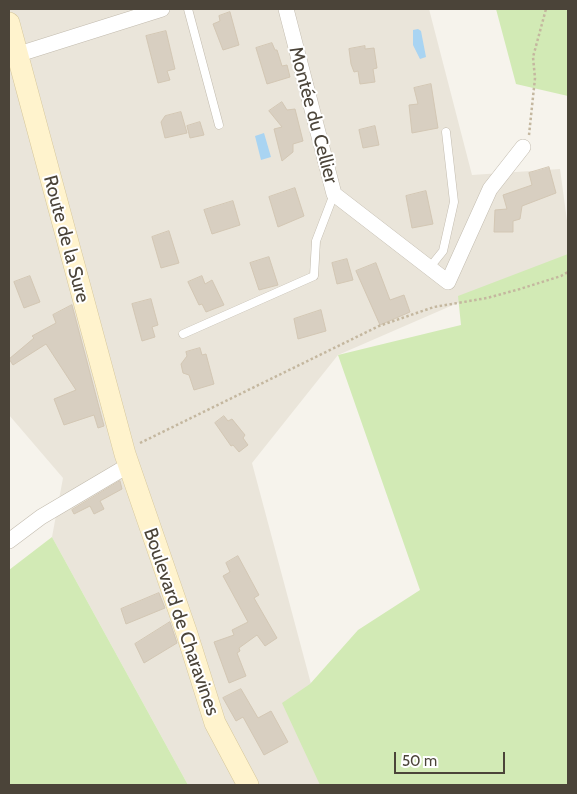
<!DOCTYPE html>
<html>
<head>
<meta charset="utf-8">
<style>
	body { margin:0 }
	#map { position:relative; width:577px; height:794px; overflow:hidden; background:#f6f3ec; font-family:Cabin,sans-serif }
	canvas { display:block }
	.frame { position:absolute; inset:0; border:10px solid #4b4439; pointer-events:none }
	.scale { position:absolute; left:394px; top:752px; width:111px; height:22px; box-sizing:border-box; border:2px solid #4b4439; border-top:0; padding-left:6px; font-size:15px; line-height:18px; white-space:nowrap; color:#4b4439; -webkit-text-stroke:4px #fff; paint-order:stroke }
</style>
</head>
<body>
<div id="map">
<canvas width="577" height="794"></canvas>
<div class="frame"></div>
<div class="scale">50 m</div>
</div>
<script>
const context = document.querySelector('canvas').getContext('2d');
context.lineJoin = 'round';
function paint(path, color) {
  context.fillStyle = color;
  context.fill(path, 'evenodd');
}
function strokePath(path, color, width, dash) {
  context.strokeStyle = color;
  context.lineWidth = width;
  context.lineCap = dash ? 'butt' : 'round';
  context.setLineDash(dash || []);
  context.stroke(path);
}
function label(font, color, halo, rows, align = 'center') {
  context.font = font + ' Cabin,sans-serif';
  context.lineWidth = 4;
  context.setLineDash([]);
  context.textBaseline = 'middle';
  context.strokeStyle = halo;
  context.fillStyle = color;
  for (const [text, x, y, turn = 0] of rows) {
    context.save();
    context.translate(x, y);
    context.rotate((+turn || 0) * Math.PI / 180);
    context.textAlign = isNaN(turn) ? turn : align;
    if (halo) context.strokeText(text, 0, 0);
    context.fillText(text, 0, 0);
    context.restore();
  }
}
const residential = new Path2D(`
	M9,9H429L472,175L560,169L568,228V255L338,355L252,463L338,785H188L52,537L63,478L9,415Z`);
const green = new Path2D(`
	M496,9H568V96L516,84Z
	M568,254V785H320L282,703L310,684L358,630L420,590L338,355L461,325L458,296Z
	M52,537L188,785H9V570Z`);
const water = new Path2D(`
	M418,29L421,31L426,57L420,59L413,45V30Z
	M264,133L271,157L261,160L255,136Z`);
const building = new Path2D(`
	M230,12L239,45L223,50L213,24L220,21L219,16Z
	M166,31L175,69L167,71L170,80L158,83L146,36Z
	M272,43L275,50H277L282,66L287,65L290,77L267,84L256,48Z
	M365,46V49L374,48L377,68L373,69L375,82L360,84L358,71L354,72L351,64L349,49Z
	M431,84L438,128L412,133L409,105L418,104L414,88Z
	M282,102L287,110L295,109L303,141L293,144V152L282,161L274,129L282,127L269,111Z
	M181,112L187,133L165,138L161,122L165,116Z
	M200,122L204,135L190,138L187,126Z
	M375,126L379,145L363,148L359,130Z
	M549,167L556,193L522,206L520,219L513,221V232H494L495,210L507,209L503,195L532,185L529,173Z
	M295,188L304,216L278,227L269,197Z
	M426,191L433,224L412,228L406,196Z
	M233,201L240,225L212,234L204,210Z
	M169,231L179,263L161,268L152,237Z
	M269,257L278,285L259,290L250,263Z
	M347,259L353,280L337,284L332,263Z
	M376,263L390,300L404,295L410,312L380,325L356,271Z
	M30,276L40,302L24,308L14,282Z
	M202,276L205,284L212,280L224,305L206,312L202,304L199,305L188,282Z
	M151,299L158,325L152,327L155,337L142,341L132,304Z
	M72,305L104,426L98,428L94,415L64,425L54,399L76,390L46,344L13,365L9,359L34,338L32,336L56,323L53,315Z
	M321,310L326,331L298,339L294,319Z
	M200,348L202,355L206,354L214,384L194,390L189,375L183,373L181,364L187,356L186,352Z
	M224,416L228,421L232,419L245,435L243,438L248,445L239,452L233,445L231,446L215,423Z
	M120,481L122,489L100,501L104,509L94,514L90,506L74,514L72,510Z
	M238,556L259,595L254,598L277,638L265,646L257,635L239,648L240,651L237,653L246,676L229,683L214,642L234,635L232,630L248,622L223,576L230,572L226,563Z
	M159,593L165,608L126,624L121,609Z
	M170,622L177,643L144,663L135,644Z
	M241,689L258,718L271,711L288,742L264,755L243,717L236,721L223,698Z`);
const path = new Path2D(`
	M529,135L535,78L533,57L546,9
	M140,443L379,326L434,307L487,298L520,289L561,276L568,272`);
const lane = new Path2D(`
	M188,9L219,125
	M430,267L443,251L454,202L446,132
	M183,334L314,276L316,241L334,194`);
const street = new Path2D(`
	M286,9L334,194L448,282L490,189L523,147
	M16,55L162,9
	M9,541L41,517L129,465`);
const secondary = new Path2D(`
	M9,23L125,454L187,634L215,723L248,785`);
const streetNames = [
	["Montée du Cellier",313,115,75],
	["Route de la Sure",66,239,75],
	["Boulevard de Charavines",181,622,71]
];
paint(residential, '#eae5da');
paint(green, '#d2eab5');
paint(water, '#a9d4f2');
paint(building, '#d8cfc1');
strokePath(building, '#d3c7b4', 1);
strokePath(lane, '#c2bbae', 9);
strokePath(street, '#c2bbae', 16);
strokePath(secondary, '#d6c79b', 22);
strokePath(path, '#c4b79f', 2.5, [2.5, 2.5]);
strokePath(lane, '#fff', 8);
strokePath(street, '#fff', 15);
strokePath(secondary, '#fff3cd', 21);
label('19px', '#4b4439', '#fff', streetNames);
</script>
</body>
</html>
